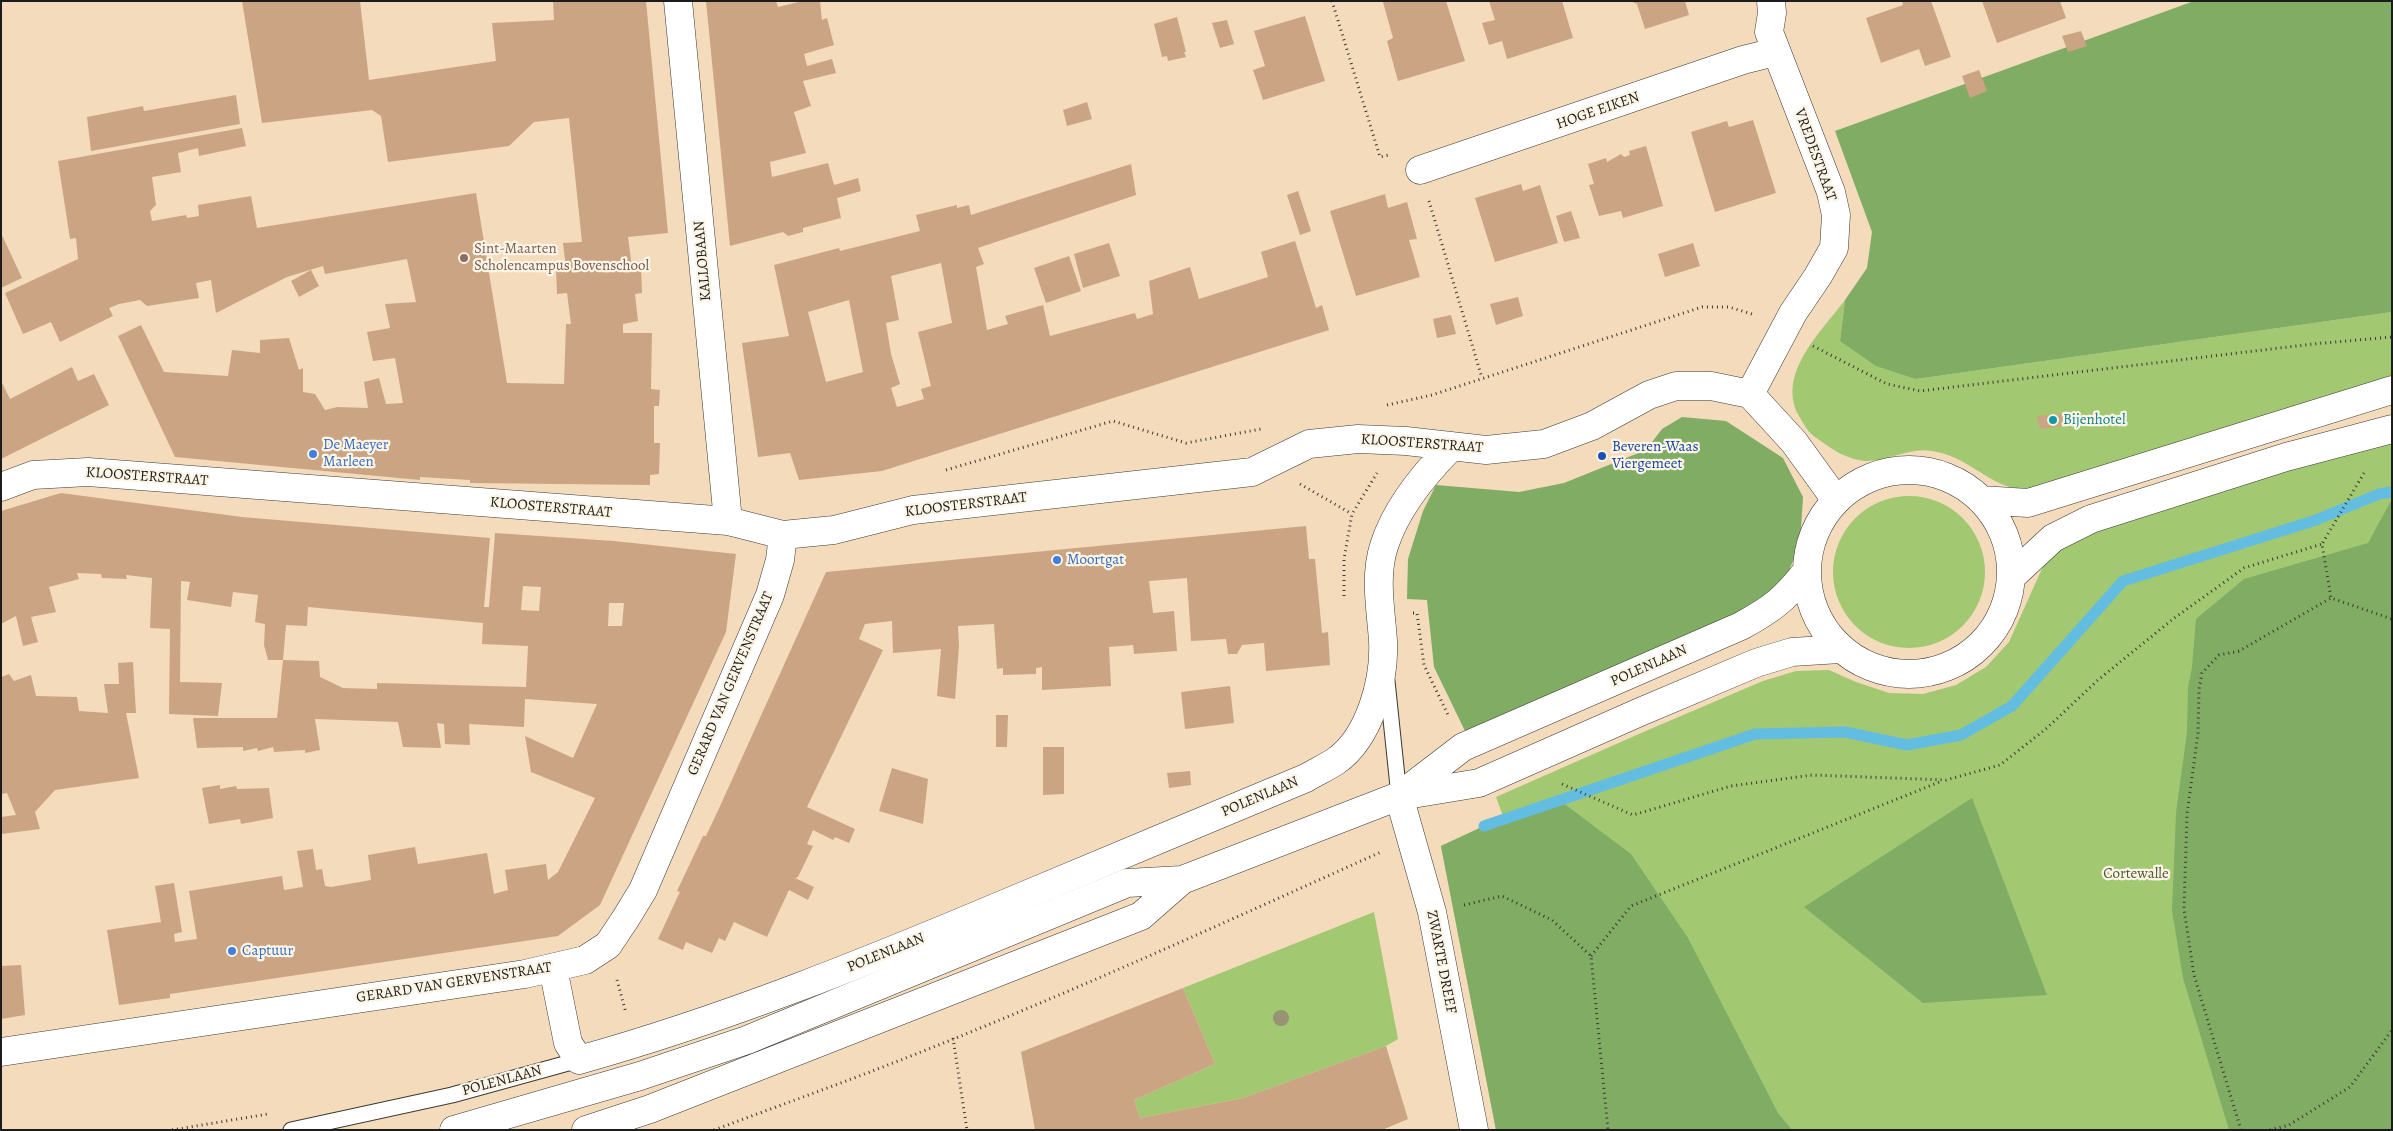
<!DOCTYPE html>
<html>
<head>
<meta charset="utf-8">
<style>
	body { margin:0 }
	#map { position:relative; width:2393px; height:1131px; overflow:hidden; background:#f3dbbc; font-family:Alegreya,serif }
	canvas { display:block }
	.frame { position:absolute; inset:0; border:2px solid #1c1c1c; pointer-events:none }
</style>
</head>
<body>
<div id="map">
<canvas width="2393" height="1131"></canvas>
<div class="frame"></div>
</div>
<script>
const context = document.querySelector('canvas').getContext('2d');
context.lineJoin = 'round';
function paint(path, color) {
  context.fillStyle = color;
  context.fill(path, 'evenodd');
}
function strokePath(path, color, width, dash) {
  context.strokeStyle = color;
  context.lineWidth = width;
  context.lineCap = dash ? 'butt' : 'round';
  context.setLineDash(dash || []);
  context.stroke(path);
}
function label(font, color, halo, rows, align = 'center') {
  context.font = font + ' Alegreya,serif';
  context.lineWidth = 4.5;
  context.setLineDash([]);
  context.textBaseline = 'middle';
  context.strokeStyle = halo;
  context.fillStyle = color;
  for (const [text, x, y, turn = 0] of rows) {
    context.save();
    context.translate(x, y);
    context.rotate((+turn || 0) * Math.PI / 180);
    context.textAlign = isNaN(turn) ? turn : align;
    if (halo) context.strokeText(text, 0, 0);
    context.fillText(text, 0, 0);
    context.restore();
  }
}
const green = new Path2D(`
	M1845,300L1840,341L1916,379L2392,312V381L2033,488C2027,488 2020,489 2014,488C1986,482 1966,456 1932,451C1909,447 1887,462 1865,461C1846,459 1833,450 1818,439C1808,433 1805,426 1799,416C1776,374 1821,332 1845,300Z
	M2392,439V1130H1496L1441,846L1484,826L1504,819L1496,797L1648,730L1763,681L1796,671L1829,670L1856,682L1889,693L1923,694L1956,685L1986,667L2009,642L2045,562L2065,547L2092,530Z
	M1833 572a76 76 0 1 1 152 0a76 76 0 1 1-152 0Z
	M1374,912L1398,1039L1386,1046L1243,1098L1140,1118L1134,1100L1215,1064L1183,988Z`);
const forest = new Path2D(`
	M2194,1H2392V312L1916,379L1876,366L1840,341L1845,300L1867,268L1872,232L1835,131Z
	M1682,417L1726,421L1783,458L1803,497L1800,544L1780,592L1735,620L1466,733L1434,667L1427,600L1407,599L1408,559L1423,511L1436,485L1519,492L1564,483L1646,450L1662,429Z
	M2392,499V1130H2229L2183,978L2172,910L2176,813L2187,732L2188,688L2192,667L2196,619L2244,579L2368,543Z
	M1972,798L2047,995L1923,1003L1804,907Z
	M1558,799L1631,854L1688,938L1778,1113L1792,1130H1496L1441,846L1484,826Z`);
const stream = new Path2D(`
	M1484,826L1755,734L1845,732L1907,745L1961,735L2012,706L2123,581L2316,520L2379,494L2392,492`);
const building = new Path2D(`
	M242,1H360L369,80L496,61L492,23L554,20L553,1H646L668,233L628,237L632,267H641L642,293L635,294L638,321L623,324V333H652L651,389L660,390L659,406H654V443H660L659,474L650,475V485L470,483V480L420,477V480L175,457L118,336L141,325L164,372L228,376L232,350L260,353V340L289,338L299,370L303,368V392L315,394L325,410L337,407L368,408L364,382L379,378L386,404L403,403L395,358L373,361L367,332L390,328L385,304L416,302L407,259L325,274L323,266L287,277L216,313L211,280L196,283L199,298L147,306L140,300L119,304L109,308L113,316L60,342L51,322L23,334L5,293L78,259L76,238L70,239L58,161L242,128L246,146L199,156L198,148L178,153L181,172L152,177L156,205L150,211L152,221L186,215L187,218L199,216L198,205L251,196L257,228L476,193L507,383L564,384L566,324H571L567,293L557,294L556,269L566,268L563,243L582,242L569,118L534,122L509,146L388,162L381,116L372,110L262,123Z
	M706,1H776L778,7L803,1H820L822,20L827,18L834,45L804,54L807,66L832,59L836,73L803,81L811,106L794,112L806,153L770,162L772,177L828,163L834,185L858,178L861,191L837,198L841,218L803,228V232L788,236L783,232L730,246Z
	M1384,1H1446L1465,61L1398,81L1387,41L1393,38L1383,2Z
	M1489,1H1562L1573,38L1507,59L1502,41L1489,45L1482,23L1495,20Z
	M1630,1H1685L1689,15L1645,29L1637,4Z
	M1902,1H1931L1951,57L1925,66L1919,49L1881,63L1866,18L1903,5Z
	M1982,1H2060L2066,18L1997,43Z
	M1305,16L1325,81L1263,100L1253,70L1265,66L1254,31Z
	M1177,17L1186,52H1184L1186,57L1168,61L1167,56L1162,57L1154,24Z
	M1227,20L1234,44L1220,48L1212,23Z
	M2081,31L2087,46L2068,52L2062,36Z
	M1979,70L1987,91L1970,98L1962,76Z
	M236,95L240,124L91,151L87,117L143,106L144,111Z
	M1087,102L1092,119L1067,126L1063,110Z
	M1753,120L1776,193L1715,212L1691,132L1727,121L1729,127Z
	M1646,146L1663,206L1623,218L1621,211L1599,216L1589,185L1594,184L1588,164L1606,158L1607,162L1621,154L1624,157L1630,155L1629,151Z
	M1131,164L1136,195L978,248L984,264L976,267L987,330L1008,324L1005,316L1043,305L1050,336L1135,313L1137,319L1153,314L1149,281L1190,267L1199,299L1268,277L1261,252L1295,241L1316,308L1322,305L1329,330L882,471L799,480L790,453L758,457L742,343L789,336L774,265L839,248L840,251L920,231L916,215L957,205V208L969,205L971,215ZM941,263L952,323L918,332L931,386L921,389L924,399L897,407L891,388L900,384L891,354L886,323L899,320L891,276ZM849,300L863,372L826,382L808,312Z
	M1521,184L1523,191L1540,185L1558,243L1495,262L1475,198Z
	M1298,191L1311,231L1300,235L1287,195Z
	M1385,194L1388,208L1407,202L1417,239L1409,240L1420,277L1356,296L1330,211Z
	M1571,211L1580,238L1564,242L1556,216Z
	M1,233L22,278L1,288Z
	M1109,243L1120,276L1083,288L1074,254Z
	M1693,243L1700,266L1665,277L1658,254Z
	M1069,256L1081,291L1046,303L1034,268Z
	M311,270L319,286L299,297L291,281Z
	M1518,297L1523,316L1496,325L1490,304Z
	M1451,315L1456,334L1437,338L1433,319Z
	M72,367L78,381L94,374L109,405L1,459V381L10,399Z
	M2066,413L2069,425L2040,429L2037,416Z
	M61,493L242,517L490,538L484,607H489L495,533L614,541L736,554L726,632L600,905L558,936L170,994V998L119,1005L107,930L161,922L155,886L174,883L182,932L174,934L175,942L197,939L189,891L282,876L284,890L303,887L297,851L313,849L316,870L322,869L325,886L331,887L371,880L368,855L415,847L418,864L487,853L494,894L508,890L505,870L546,864L548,880L558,872L595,798L531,772L525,736L573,758L597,704L525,699L524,727L469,724L470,745L445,744L444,724L437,723L441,748L403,747L398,722L315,719L320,750L305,753V750L274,752L273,747L258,751L257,748L243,751V747L197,748L193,718H277L283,660L319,661L320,677L343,688L377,689V683L526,687L528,646L482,644L483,623L308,607L307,626L286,625L283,660H268L264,645L265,624L255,622L258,595L233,592L231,607L187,600L190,582L181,581L180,682L222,683L218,716L169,714L170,629L150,628L152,578L126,575L127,579L102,578L101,574L77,573L79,579L49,587L56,612L31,617L38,642L23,646L16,616L1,624V511ZM523,586L541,587L539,611L521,610ZM609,603H624L622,626H608Z
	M1306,526L1309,559H1315L1322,633L1328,632L1330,665L1266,671L1264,643L1242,645L1237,654H1228L1226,639L1191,641L1187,578L1149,581L1153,613L1174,611L1177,651L1134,654L1133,645L1109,647L1111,686L1042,690V667L1036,668V674L1003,675V668L997,669L994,624L958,626L959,646L955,699L937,696L941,649L893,653L892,621L865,624L859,639L883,650L807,807L855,829L849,843L835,837L833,840L813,830L807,844L813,846L798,877L795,878L814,887L808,900L789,890L767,937L734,922L725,941L719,938L712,953L686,942L683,950L658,939L678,896L680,892L677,891L703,836H706L721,804L826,572Z
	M133,662L136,713H126L139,778L55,790L35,812L40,829L1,834V817L16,815L7,793L1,794V677L9,674L14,681L31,675L36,696L77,697L79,711L108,713L104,684H119L118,663Z
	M1230,686L1234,723L1185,729L1181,692Z
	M996,715H1008L1007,747H996Z
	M1043,747H1064V794L1043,795Z
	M892,768L928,779L923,824L879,811Z
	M1190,771L1191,785L1169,788L1167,773Z
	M220,785V789L236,786L237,789L269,788L273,818L241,824L240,819L209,824L202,788Z
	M21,965L25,1015L1,1019V966Z
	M1183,988L1215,1064L1134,1100L1140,1118L1243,1098L1386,1046L1408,1119L1382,1130H1035L1021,1052Z`);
const path = new Path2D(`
	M1332,1L1380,157L1389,155
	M1429,201L1482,378
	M1813,346L1887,384L1920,391L2313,344L2392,337
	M1387,405L1432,395L1702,307H1729L1755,315
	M946,470L1113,421L1186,443L1261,429
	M2364,473L2322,544L2331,598L2392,619
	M1300,484L1352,514
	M1344,596V559L1352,514L1377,473
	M1413,613H1417L1424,665L1449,717
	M1562,784L1633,815L1731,786L1812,775L1946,780L2000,765L2047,728L2098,680L2173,619L2244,568L2322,544
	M1464,905L1502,896L1552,920L1591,956L1608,1130
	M1591,956L1631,906L1942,781
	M617,980L626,1013
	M953,1038L967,1130
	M172,1130L268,1114
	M714,1130C775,1107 837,1085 898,1061C1062,997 1221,924 1381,852
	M2241,1130L2194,975L2184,909L2187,814L2198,733L2199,689L2202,673L2219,655L2239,651L2331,598
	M2270,1130L2289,1125L2350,1087L2392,1030`);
const service = new Path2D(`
	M1387,681L1399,796
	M291,1130L452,1095L579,1060`);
const minor = new Path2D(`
	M678,1L728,521
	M1420,170L1743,60L1775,52
	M1750,394L1793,313L1818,276L1834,248L1836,215L1831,192L1769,32L1772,13L1771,1
	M1,487L33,475L88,472L728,521L783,535L834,530L913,510L1252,472L1309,444L1358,439L1406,441L1486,450L1544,444L1592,426L1649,395L1676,386H1711L1750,394L1794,442L1836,500
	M1399,796L1432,912L1474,1130
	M553,968L568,1043L579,1060C726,1019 869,961 1009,902C1108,861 1207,819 1306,778C1316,772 1327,767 1336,761C1370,737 1385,680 1383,641C1381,610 1374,577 1384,546C1396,508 1424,474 1452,446
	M1,1052L525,974L585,960L608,945L626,918L643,890L770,595L780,560L783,535`);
const primary = new Path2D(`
	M1807 572a102 102 0 1 1 204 0a102 102 0 1 1-204 0Z
	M1981,500L2028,503L2392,390
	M2011,577L2053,538L2091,519L2286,457L2392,429
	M1400,796L1479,783L1640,712L1756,663L1792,652L1840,649
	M454,1130L640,1076L747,1040L1127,883L1182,880L1399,796L1463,747L1741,626C1772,609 1784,600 1806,572
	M586,1130L650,1109L1141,916L1182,880`);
const trees = [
	[1281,1018]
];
const markers = [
	[464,258,5,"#8d6e63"],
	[2053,420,5,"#0f9aa8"],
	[313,454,5,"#3f7fe0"],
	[1602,456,5,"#1a4fb4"],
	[1057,560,5,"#3f7fe0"],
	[232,951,5,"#3f7fe0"]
];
const streetNames = [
	["HOGE EIKEN",1598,111,-19],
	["VREDESTRAAT",1815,155,70],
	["KALLOBAAN",703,261,-95],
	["KLOOSTERSTRAAT",1422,444,4],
	["KLOOSTERSTRAAT",147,477,4],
	["KLOOSTERSTRAAT",966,505,-7],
	["KLOOSTERSTRAAT",551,508,5],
	["POLENLAAN",1649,666,-24],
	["GERARD VAN GERVENSTRAAT",731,684,-67],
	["POLENLAAN",1260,797,-23],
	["POLENLAAN",886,953,-22],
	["ZWARTE DREEF",1441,962,79],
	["GERARD VAN GERVENSTRAAT",454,983,-9],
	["POLENLAAN",502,1081,-15]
];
const educationNames = [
	["Sint-Maarten",474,249],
	["Scholencampus Bovenschool",474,266]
];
const cultureNames = [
	["Bijenhotel",2063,420]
];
const shopNames = [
	["De Maeyer",323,445],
	["Marleen",323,462],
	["Moortgat",1067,560],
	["Captuur",242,951]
];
const transitNames = [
	["Beveren-Waas",1612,447],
	["Viergemeet",1612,464]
];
const parkNames = [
	["Cortewalle",2136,874]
];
paint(green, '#a2c872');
paint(forest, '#81ac64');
strokePath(stream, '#63bde0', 11);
paint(building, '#cba583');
strokePath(service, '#3c3934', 17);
strokePath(minor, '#3c3934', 29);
strokePath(primary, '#3c3934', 29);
strokePath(path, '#3c3934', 3, [1, 4]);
strokePath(service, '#fff', 15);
strokePath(minor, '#fff', 28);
strokePath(primary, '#fff', 28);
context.fillStyle = '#979374';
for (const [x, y] of trees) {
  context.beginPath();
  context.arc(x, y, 8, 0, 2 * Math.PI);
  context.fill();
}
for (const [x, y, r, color] of markers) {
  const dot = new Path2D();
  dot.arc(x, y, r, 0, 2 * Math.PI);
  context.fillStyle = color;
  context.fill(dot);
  strokePath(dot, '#fcf5e5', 2);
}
label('15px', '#1c1c1c', '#fcf5e5', streetNames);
label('15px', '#785e54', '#fcf5e5', educationNames, 'left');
label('15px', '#0d838f', '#fcf5e5', cultureNames, 'left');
label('15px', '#366cbe', '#fcf5e5', shopNames, 'left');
label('15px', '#164399', '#fcf5e5', transitNames, 'left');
label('15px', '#4b583a', '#fcf5e5', parkNames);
</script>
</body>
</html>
